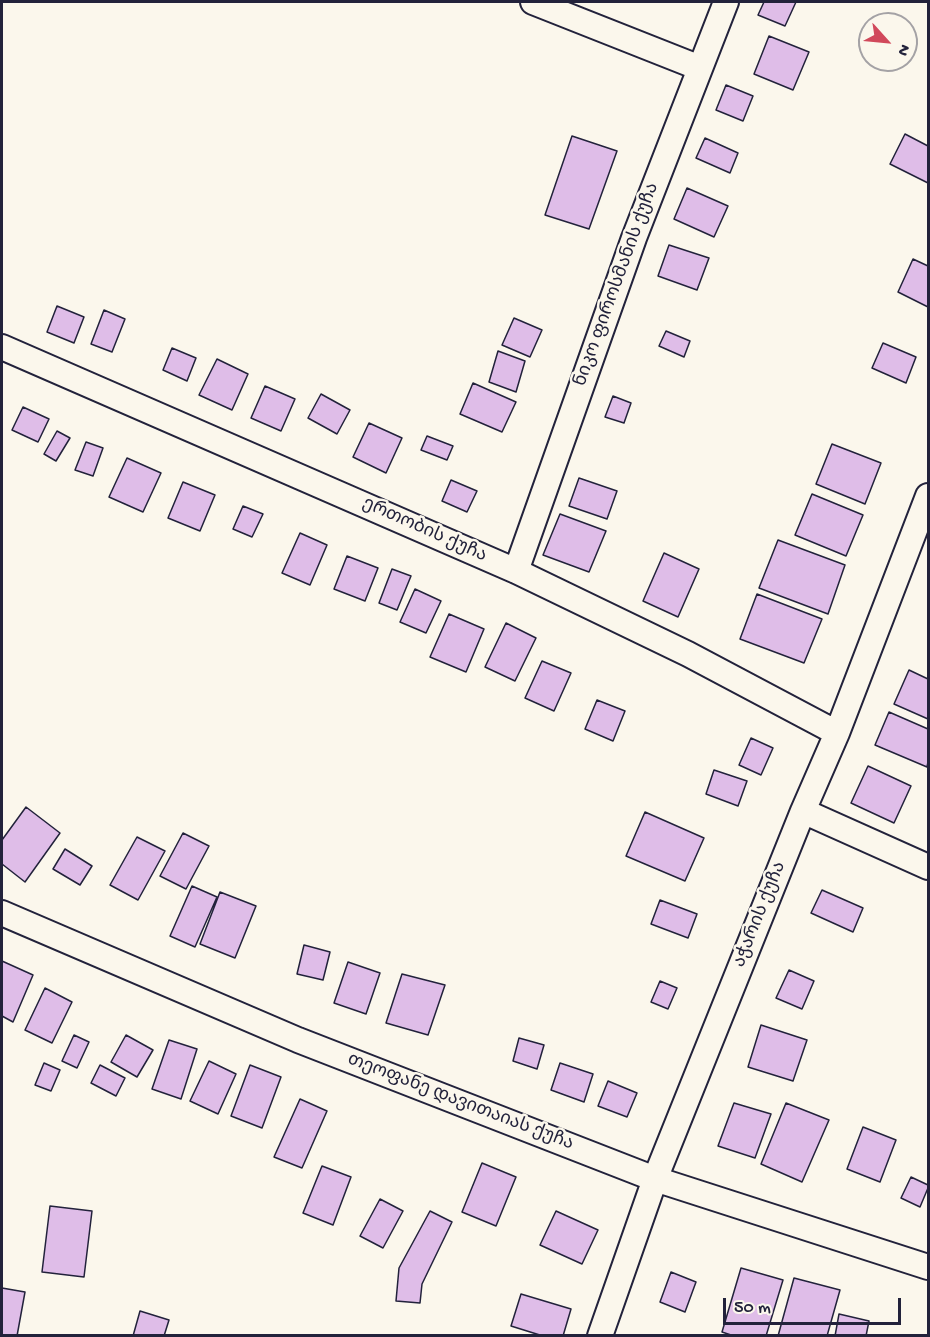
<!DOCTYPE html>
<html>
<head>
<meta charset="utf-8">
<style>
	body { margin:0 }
	#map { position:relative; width:930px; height:1337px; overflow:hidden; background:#fbf7ec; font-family:"Gochi Hand",sans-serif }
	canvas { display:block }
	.frame { position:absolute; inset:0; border:3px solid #22223b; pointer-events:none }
	.north { position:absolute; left:858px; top:12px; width:60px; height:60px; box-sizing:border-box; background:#fbf7ec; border:2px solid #a4a2a5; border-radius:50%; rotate:117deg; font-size:16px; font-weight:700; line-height:24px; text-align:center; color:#22223b }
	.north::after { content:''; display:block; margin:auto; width:21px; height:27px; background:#d1495b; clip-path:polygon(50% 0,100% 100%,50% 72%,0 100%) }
	.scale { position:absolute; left:723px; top:1298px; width:178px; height:27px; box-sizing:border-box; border:3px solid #22223b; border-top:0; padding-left:8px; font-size:18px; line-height:21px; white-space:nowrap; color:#22223b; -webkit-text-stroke:4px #fbf7ec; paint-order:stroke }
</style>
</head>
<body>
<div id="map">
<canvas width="930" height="1337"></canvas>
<div class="frame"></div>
<div class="north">N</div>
<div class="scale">50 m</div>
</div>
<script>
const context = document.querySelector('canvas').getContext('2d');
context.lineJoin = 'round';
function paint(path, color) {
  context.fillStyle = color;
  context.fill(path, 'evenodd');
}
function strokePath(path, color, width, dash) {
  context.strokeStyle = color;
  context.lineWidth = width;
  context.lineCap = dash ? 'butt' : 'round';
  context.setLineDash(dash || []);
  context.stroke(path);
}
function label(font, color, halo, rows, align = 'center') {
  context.font = font + ' "Gochi Hand","Noto Sans Georgian",sans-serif';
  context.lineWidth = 5;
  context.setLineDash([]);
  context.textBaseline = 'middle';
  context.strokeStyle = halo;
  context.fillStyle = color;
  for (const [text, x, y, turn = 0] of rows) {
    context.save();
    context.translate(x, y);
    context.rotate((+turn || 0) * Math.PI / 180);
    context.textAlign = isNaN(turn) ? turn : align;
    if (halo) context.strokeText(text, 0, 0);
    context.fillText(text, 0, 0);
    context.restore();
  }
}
const building = new Path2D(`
	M764,2H796L785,26L758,15Z
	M769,36L809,52L793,90L754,74Z
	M726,85L753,96L743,121L716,110Z
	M905,134L928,146V183L890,164Z
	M572,136L617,151L589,229L545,215Z
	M705,138L738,153L730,173L696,158Z
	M687,188L728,206L714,237L674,219Z
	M669,245L709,258L697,290L658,276Z
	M913,259L928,266V307L898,292Z
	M57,306L84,317L74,343L47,332Z
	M104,310L125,319L112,352L91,344Z
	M514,318L542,330L530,357L502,345Z
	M666,331L690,341L684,357L659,346Z
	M883,343L916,357L906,383L872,368Z
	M172,348L196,358L187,381L163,370Z
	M498,351L525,361L516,392L489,382Z
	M217,359L248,374L232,410L199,395Z
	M473,383L516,402L502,432L460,414Z
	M265,386L295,399L281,431L251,418Z
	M321,394L350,410L337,434L308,418Z
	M613,396L631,403L624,423L605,417Z
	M23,407L49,419L38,442L12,430Z
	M369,423L402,438L386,473L353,457Z
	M57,431L70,438L56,461L44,454Z
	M427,436L453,446L447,460L421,450Z
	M86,442L103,448L93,476L75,470Z
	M832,444L881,463L865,504L816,484Z
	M127,458L161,473L143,512L109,497Z
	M579,478L617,491L607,519L569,506Z
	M451,480L477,491L467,512L442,501Z
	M183,482L215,495L200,531L168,518Z
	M812,494L863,515L846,556L795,535Z
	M243,506L263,514L252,537L233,529Z
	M560,514L606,531L589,572L543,555Z
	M300,533L327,545L310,585L282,573Z
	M778,540L845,565L828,614L759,588Z
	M664,553L699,569L678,617L643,601Z
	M347,556L378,568L365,601L334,589Z
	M392,569L411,576L397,610L379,603Z
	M415,589L441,601L426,633L400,622Z
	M757,594L822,619L804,663L740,639Z
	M449,614L484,629L466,672L430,657Z
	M506,623L536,638L515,681L485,667Z
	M542,661L571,673L554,711L525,698Z
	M909,670L928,679V719L894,704Z
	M597,700L625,711L613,741L585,729Z
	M889,712L928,729V762L927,767L875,745Z
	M751,738L773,748L761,775L739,765Z
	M868,766L911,786L894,823L851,803Z
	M714,770L747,781L738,806L706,794Z
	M26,807L60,833L25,882L2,864V840Z
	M645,812L704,838L685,881L626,856Z
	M183,833L209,846L186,889L160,876Z
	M137,837L165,851L138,900L110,885Z
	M65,849L92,866L80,885L53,869Z
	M192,886L217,897L195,947L170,936Z
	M822,890L863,908L853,932L811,913Z
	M220,892L256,906L235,958L200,944Z
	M660,900L697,914L688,938L651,924Z
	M304,945L330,952L323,980L297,974Z
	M2,961L33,975L13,1022L2,1016Z
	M348,962L380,973L366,1014L334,1003Z
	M789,970L814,981L802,1009L776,998Z
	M402,974L445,985L428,1035L386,1023Z
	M660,981L677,988L668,1009L651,1002Z
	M45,988L72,1002L52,1043L25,1030Z
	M761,1025L807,1040L793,1081L748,1067Z
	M74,1035L89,1042L77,1068L62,1061Z
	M126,1035L153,1050L137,1077L111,1062Z
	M519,1038L544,1045L537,1069L513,1061Z
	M169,1040L197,1049L181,1099L152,1089Z
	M209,1061L236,1074L218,1114L190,1101Z
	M44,1063L60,1070L51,1091L35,1085Z
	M560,1063L593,1074L584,1102L551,1090Z
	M100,1065L125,1078L116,1096L91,1083Z
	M250,1065L281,1077L262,1128L231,1116Z
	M608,1081L637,1093L627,1117L598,1106Z
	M300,1099L327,1111L302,1168L274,1157Z
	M734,1103L771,1114L755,1158L718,1146Z
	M786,1103L829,1120L802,1182L761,1164Z
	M863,1127L896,1140L880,1182L847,1169Z
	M482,1163L516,1177L496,1226L462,1212Z
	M322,1166L351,1177L333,1225L303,1213Z
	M911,1177L928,1185V1188L920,1207L901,1198Z
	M380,1199L403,1211L383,1248L360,1236Z
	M50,1206L92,1211L84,1277L42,1272Z
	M430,1211L452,1222L422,1284L420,1303L396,1301L399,1268Z
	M556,1211L598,1230L582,1264L540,1245Z
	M741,1268L783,1280L766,1336H734L722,1332Z
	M671,1272L696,1282L685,1312L660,1302Z
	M794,1278L840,1290L827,1336H778Z
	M2,1288L25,1292L17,1336H2Z
	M521,1294L571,1309L563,1336H543L511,1326Z
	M140,1311L169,1320L164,1336H133Z
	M839,1314L869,1321L866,1336H835Z`);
const minor = new Path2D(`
	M533,2L700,68
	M2,347L516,571L688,654L837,733
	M516,571L634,238L726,2
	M803,811L928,867
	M2,913L298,1040L655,1179L928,1267
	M600,1336L655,1179L803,811L837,733L928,496`);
const streetNames = [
	["ნიკო ფიროსმანის ქუჩა",618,285,-70],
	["ერთობის ქუჩა",424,531,24],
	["აჭარის ქუჩა",761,915,-68],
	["თეოფანე დავითაიას ქუჩა",460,1103,21]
];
paint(building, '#dfbde8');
strokePath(building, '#22223b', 1.5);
strokePath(minor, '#22223b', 28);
strokePath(minor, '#fbf7ec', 24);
label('18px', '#22223b', '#fbf7ec', streetNames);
</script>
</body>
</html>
